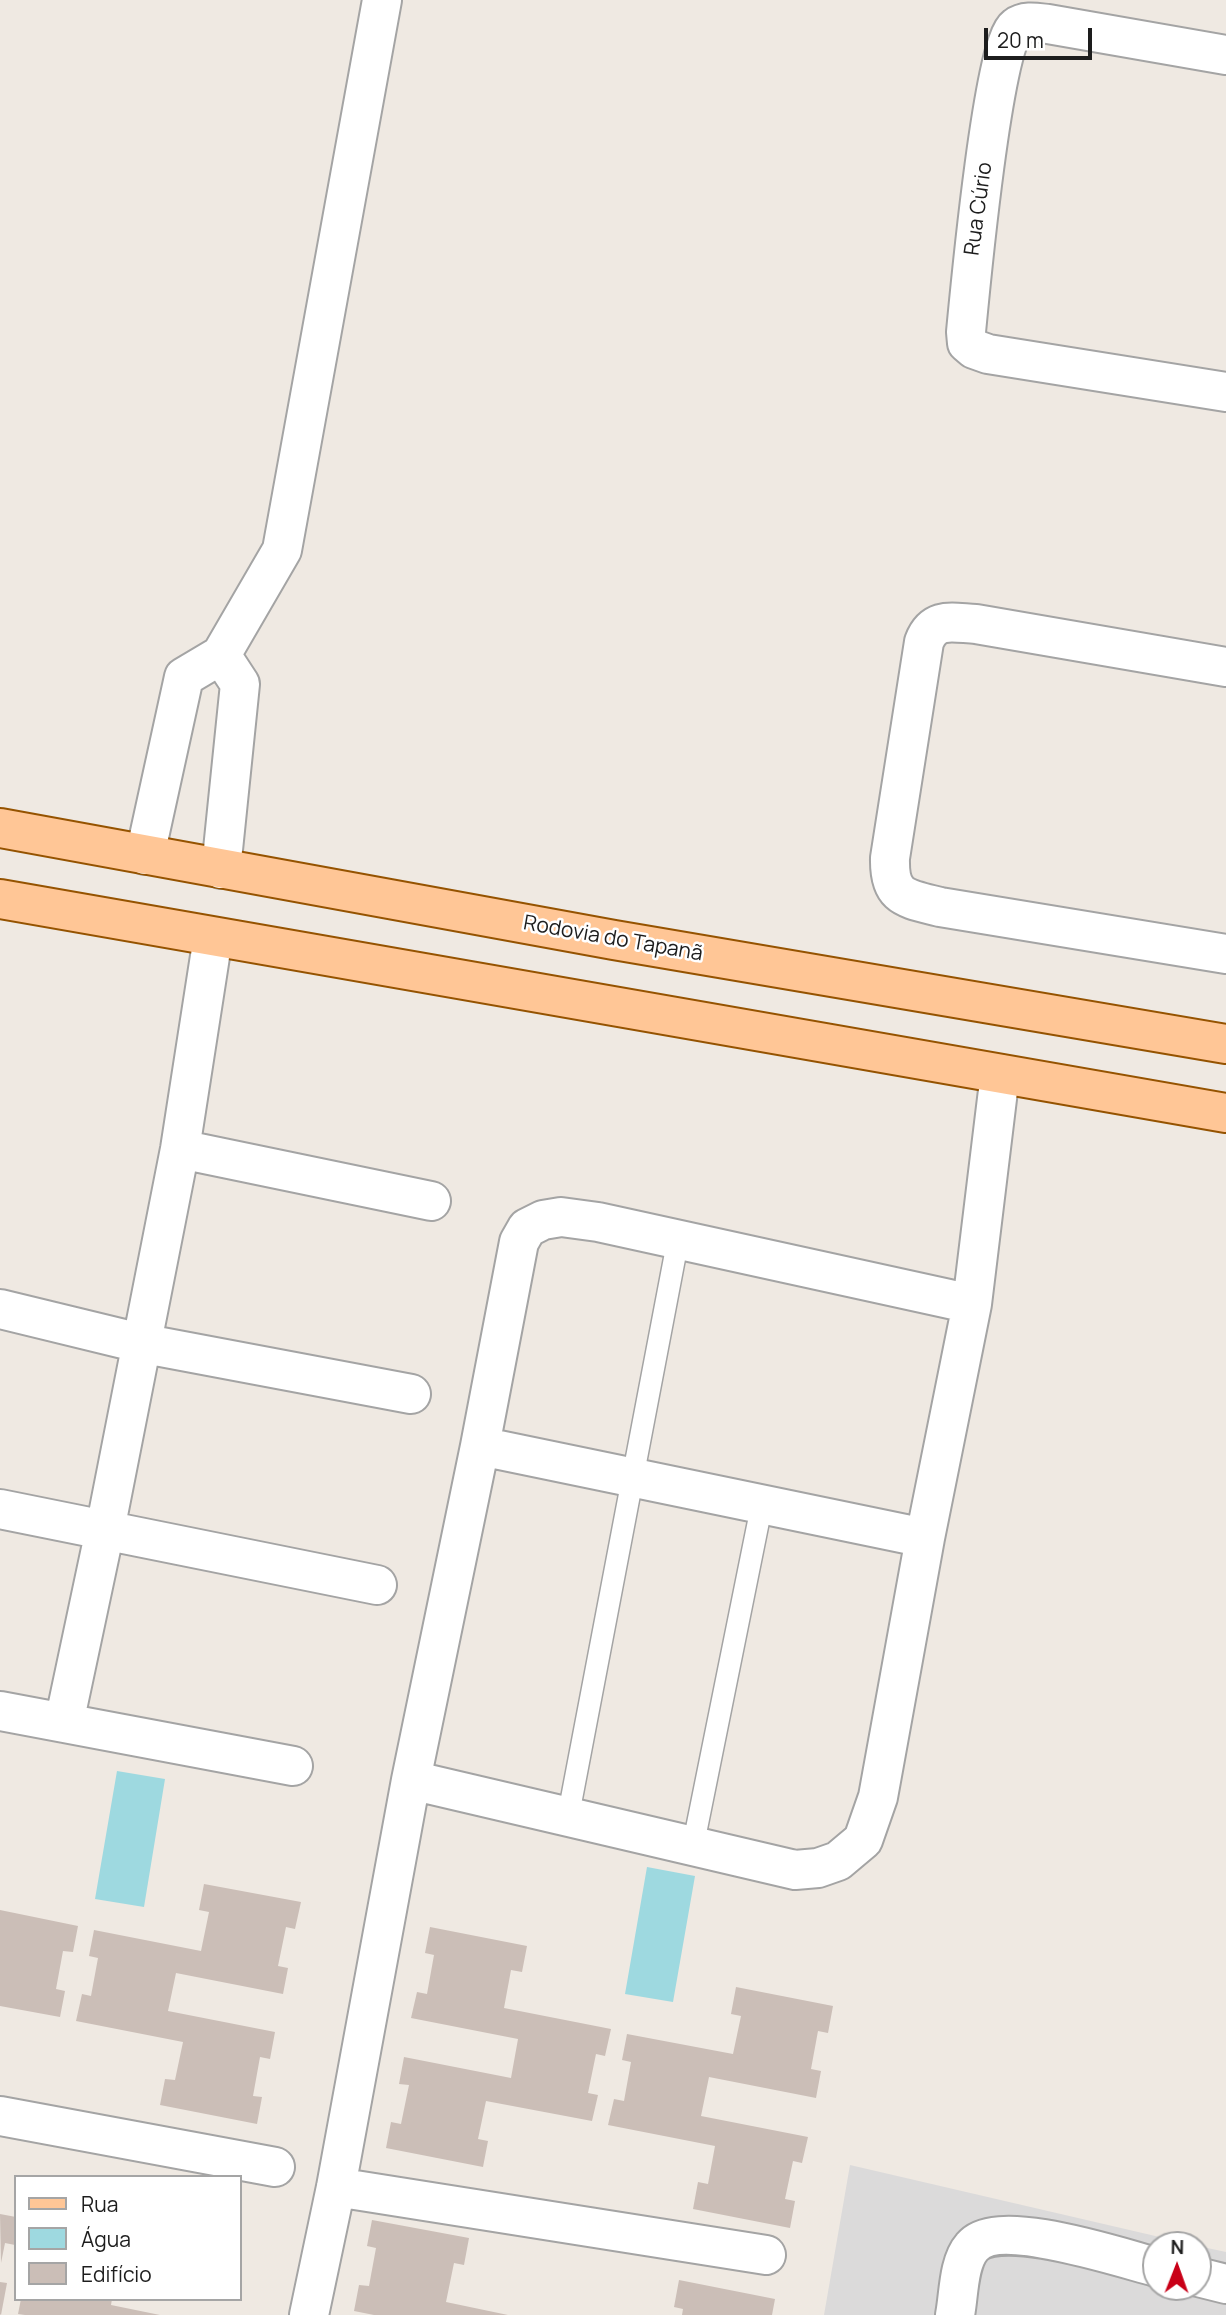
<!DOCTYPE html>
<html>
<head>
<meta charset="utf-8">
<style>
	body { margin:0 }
	#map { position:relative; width:1226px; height:2315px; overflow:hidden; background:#efe9e2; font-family:Manrope,sans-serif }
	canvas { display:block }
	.legend { position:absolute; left:14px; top:2175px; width:228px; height:126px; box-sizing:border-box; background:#fff; border:2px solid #a5a5a5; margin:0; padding:9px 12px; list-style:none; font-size:21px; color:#1d1d1d }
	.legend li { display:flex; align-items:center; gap:14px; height:35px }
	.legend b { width:35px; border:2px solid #a5a5a5 }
	.north { position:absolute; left:1142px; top:2231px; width:70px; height:70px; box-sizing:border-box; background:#fff; border:2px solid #a5a5a5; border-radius:50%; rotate:1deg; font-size:19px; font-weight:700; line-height:28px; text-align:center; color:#1d1d1d }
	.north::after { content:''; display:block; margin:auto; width:24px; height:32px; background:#c90017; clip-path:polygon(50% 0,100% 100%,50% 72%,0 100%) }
	.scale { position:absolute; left:984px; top:28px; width:108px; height:32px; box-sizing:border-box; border:4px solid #1d1d1d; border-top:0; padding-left:9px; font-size:21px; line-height:24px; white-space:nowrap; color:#1d1d1d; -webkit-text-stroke:5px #fff; paint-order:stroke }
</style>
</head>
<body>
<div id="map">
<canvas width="1226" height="2315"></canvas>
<ul class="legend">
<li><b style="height:9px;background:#ffc696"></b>Rua</li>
<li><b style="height:19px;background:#9ed9e0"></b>Água</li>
<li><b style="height:19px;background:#cbbeb7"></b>Edifício</li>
</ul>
<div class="north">N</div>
<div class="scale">20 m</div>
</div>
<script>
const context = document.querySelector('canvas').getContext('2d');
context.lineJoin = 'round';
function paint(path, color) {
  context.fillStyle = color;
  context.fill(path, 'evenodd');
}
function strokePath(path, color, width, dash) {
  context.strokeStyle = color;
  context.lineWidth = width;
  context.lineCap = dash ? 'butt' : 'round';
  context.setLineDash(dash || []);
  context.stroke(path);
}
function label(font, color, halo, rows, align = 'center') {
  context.font = font + ' Manrope,sans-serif';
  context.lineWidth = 5;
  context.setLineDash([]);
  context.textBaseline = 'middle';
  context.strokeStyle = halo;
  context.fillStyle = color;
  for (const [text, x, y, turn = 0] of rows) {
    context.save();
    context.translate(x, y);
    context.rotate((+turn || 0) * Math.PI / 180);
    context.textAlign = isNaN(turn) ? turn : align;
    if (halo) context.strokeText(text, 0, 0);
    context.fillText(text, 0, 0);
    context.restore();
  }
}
const residential = new Path2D(`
	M850,2165L1194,2245H1156V2287H1198V2246L1226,2252V2315H824Z`);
const water = new Path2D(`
	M117,1771L165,1779L144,1907L95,1899Z
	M647,1867L695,1876L673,2002L625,1994Z`);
const building = new Path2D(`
	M204,1884L301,1902L295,1929L286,1927L278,1966L288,1968L283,1994L176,1973L168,2011L275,2032L270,2059L260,2057L253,2096L262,2097L257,2124L160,2105L165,2079L175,2080L183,2042L76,2021L82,1994L91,1996L98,1958L89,1956L94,1930L201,1951L209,1912L199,1910Z
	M0,1910L78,1926L73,1952L63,1951L56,1989L65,1991L60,2017L0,2006Z
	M430,1927L527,1946L522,1972L511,1970L504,2008L611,2029L605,2056L596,2054L588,2093L598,2095L592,2121L486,2101L478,2139L488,2141L483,2167L386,2148L391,2122L401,2124L409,2085L399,2084L404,2057L511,2078L518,2039L411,2018L417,1992L427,1994L434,1955L425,1953Z
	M736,1987L833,2006L828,2033L818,2031L811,2069L821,2071L816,2098L709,2077L701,2116L808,2137L802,2163L793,2161L785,2199L795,2201L790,2228L693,2209L698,2182L708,2184L715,2146L608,2125L614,2099L624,2101L631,2062L622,2060L627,2034L733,2054L741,2016L731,2014Z
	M0,2214L16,2217L15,2245L5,2243L1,2263Z
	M372,2220L469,2238L464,2265L454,2263L446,2302L508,2315H374L354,2311L359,2285L369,2286L376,2248L367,2246Z
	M679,2280L775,2299L772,2315H682L683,2309L674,2307Z
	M0,2282L7,2283L1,2315L0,2314Z
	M21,2299H112L111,2305L160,2315H25L18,2314Z`);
const service = new Path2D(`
	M568,1817L678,1240
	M693,1846L762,1504`);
const minor = new Path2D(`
	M1226,55L1048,24C1038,23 1025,20 1016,27C993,44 970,290 966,332L967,343L974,349L988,354L1226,392
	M1226,667L976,624C953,623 934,616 924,642L890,858C889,898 905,898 940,907L1226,954
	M145,855L184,677L221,655L282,550L382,0
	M221,869L240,684L221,655
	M180,1149L431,1201
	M0,1309L140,1343L411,1394
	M480,1446L925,1538
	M0,1509L377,1585
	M0,1711L293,1766
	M64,1723L105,1530L180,1149L213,937
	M411,1780L795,1870L818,1868L838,1861L863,1840L878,1797L925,1538L972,1304L1000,1074
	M0,2116L275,2167
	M336,2187L766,2255
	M1198,2277L1226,2284
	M309,2315L336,2187L411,1780L480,1446L519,1242L527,1228L543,1220L561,1217L598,1222L972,1304
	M955,2315C959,2295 958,2263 972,2247C997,2216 1121,2258 1156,2267`);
const primary = new Path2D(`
	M0,828L614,940L1226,1044
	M0,899L1226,1113`);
const streetNames = [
	["Rua Cúrio",979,209,-82],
	["Rodovia do Tapanã",613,939,10]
];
paint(residential, '#dbdada');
paint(water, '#9ed9e0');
paint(building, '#cbbeb7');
strokePath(service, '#a4a4a4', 24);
strokePath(minor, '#a4a4a4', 42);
strokePath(primary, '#955300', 42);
strokePath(service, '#fff', 21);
strokePath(minor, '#fff', 38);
strokePath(primary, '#ffc696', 38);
label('21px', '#1d1d1d', '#fff', streetNames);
</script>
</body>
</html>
